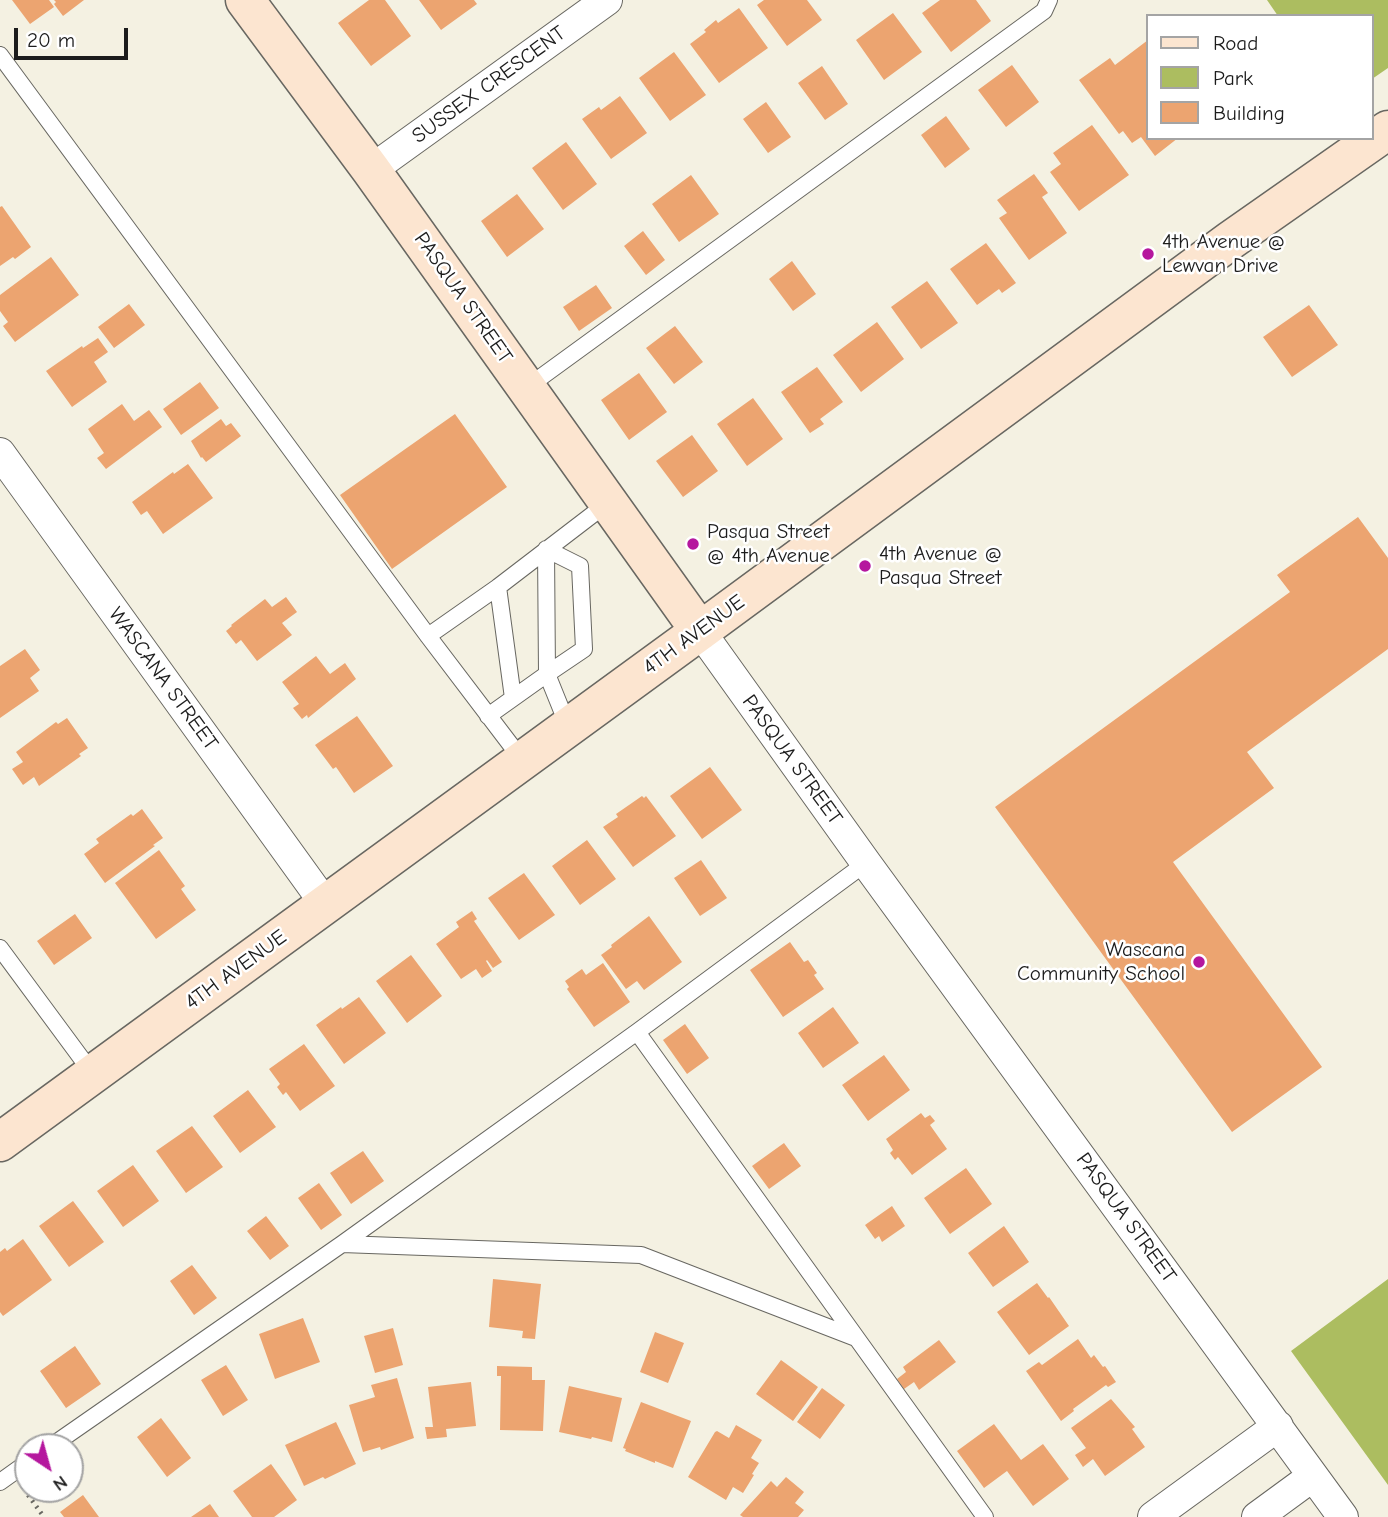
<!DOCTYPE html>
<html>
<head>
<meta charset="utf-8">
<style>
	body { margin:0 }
	#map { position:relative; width:1388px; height:1517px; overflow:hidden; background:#f4f1e2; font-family:"Comic Neue",sans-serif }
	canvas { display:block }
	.legend { position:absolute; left:1146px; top:14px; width:228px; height:126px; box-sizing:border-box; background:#fff; border:2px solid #a4a4a4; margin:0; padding:9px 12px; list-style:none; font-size:21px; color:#1c1c1c }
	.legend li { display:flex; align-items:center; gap:14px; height:35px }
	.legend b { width:35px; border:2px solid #a4a4a4 }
	.north { position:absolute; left:14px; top:1433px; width:70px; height:70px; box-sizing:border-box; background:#fff; border:2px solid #a4a4a4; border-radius:50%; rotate:144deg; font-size:19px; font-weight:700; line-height:28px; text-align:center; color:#1c1c1c }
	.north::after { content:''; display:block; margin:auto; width:24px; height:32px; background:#b5179e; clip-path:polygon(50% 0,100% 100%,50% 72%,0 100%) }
	.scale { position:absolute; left:14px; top:28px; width:114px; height:32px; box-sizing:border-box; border:4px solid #1c1c1c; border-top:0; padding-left:9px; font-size:21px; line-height:24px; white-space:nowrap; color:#1c1c1c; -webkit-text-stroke:5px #fff; paint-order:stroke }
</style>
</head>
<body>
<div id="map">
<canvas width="1388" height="1517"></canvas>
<ul class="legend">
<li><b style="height:9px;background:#fce5d0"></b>Road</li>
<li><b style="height:19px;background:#acbd60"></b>Park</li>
<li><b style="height:19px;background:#eca470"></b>Building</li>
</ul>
<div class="north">N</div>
<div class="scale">20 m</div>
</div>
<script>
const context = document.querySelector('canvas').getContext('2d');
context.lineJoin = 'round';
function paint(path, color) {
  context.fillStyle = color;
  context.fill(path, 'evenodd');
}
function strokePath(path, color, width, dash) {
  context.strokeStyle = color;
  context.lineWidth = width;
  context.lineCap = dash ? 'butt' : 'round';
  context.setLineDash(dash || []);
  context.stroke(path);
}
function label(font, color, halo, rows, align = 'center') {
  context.font = font + ' "Comic Neue",sans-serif';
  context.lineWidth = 5;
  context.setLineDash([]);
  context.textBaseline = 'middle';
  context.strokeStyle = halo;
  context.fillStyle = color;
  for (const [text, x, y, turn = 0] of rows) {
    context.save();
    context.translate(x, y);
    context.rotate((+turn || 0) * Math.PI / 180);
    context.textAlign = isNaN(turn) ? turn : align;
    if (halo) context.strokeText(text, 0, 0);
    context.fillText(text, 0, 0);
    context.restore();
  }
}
const green = new Path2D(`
	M1267,0H1388V68L1372,79V16H1278Z
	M1388,1279V1485L1291,1351Z`);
const building = new Path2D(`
	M12,0H49L54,7L30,24Z
	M54,0H84L63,16L54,4L56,2Z
	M369,0H385L411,36L371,66L338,23Z
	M419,0H474L477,4L441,30Z
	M764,0H807L822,20L787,46L757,5Z
	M940,0H976L991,21L951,52L922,13Z
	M739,8L768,48L719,83L690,44L706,32L704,30L716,20L718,23Z
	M893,13L922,52L884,80L856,40Z
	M1148,40V138H1178L1155,156L1141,137L1132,143L1123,131L1119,134L1079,80L1110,58L1115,65Z
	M674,52L706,95L670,121L639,78Z
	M1012,65L1039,102L1006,127L978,90Z
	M822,66L848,104L825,120L798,83Z
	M620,96L647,133L611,159L582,119L599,107L601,110Z
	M766,102L791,137L768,153L743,119Z
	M946,116L970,149L945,168L921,135Z
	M1092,125L1129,175L1079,211L1050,172L1061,164L1053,153Z
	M566,142L597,184L563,210L532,168Z
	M1034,174L1048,193L1042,197L1067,233L1029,260L999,218L1007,213L997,200Z
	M691,175L719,214L679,242L652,204Z
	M517,194L544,229L507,257L481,221Z
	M2,206L31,247L15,259L13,257L0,266V207Z
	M643,231L665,260L646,275L624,246Z
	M986,243L1016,283L1002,293L999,289L977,305L950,269Z
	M51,257L79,295L15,342L3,326L8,322L0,311V295Z
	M792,261L816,294L793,311L769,279Z
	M927,281L958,323L921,349L891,307Z
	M596,285L612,308L579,331L563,307Z
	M129,304L145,325L114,348L98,327Z
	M1309,305L1338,345L1292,377L1263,337Z
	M877,322L904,359L861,392L833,355Z
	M675,326L703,362L674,384L646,348Z
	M98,338L108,352L94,362L107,382L72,407L46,371L82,346L83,348Z
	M817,367L843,402L820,419L824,424L810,433L781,392Z
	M639,373L667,412L629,440L601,400Z
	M200,382L219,408L181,435L163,409Z
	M753,398L783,439L747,466L717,424Z
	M122,404L134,421L149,410L162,427L106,469L97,458L104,453L88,429Z
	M455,414L507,487L392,569L340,495Z
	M221,419L226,426L231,423L241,436L206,462L202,457L201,458L191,441Z
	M692,435L718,471L683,497L656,461Z
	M188,464L213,498L163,534L147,511L141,515L132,502L173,472L174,474Z
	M1358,517L1388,558V649L1247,752L1274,788L1173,862L1322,1067L1232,1132L995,807L1290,592L1277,575Z
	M286,597L297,612L282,623L292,635L257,661L241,640L236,644L226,631L232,626L231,625L265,599L272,607Z
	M25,649L40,670L30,678L39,691L0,718V666Z
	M316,656L330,674L345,663L356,679L308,718L307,715L302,719L293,708L299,704L282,682Z
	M357,716L393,766L354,793L336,767L333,769L315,745Z
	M67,718L88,748L79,754L81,756L39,786L34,777L23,785L12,769L23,762L16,752L56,722L58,724Z
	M710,767L742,810L702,839L670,796Z
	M642,796L644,798L646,796L676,836L633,867L603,827L618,817L616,814Z
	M142,809L163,838L153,845L155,846L105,883L84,854L99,843L96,839L131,814L133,816Z
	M587,840L616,879L580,905L552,866Z
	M159,850L185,886L181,889L196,910L156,939L115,883Z
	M701,860L727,898L700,916L674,878Z
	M524,873L555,915L519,940L488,898Z
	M472,911L477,919L474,921L502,962L493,968L487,960L486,961L492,971L482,978L476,969L461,979L436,944L459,927L456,922Z
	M75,914L92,938L54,965L37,941Z
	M649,916L682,962L644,990L637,981L626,989L601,955L612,947L611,945Z
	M790,942L804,962L808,960L817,973L814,975L824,989L783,1017L750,970Z
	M411,955L442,996L407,1023L376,981Z
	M603,963L630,1002L594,1027L567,989L569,987L565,981L582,969L586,975Z
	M359,997L386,1033L344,1064L316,1025L341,1007L342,1009Z
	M833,1007L859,1043L823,1068L798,1033Z
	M685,1024L709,1058L687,1074L663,1040Z
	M304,1044L335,1086L300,1111L286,1092L283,1095L277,1087L280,1084L269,1069Z
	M884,1055L910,1090L868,1121L842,1085Z
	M248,1090L276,1127L240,1153L213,1116Z
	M921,1113L925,1118L930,1115L935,1121L930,1125L947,1149L912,1175L898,1157L895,1160L890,1153L893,1150L886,1139Z
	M192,1126L223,1167L186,1193L156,1151Z
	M784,1143L801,1166L769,1189L752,1166Z
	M363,1151L384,1181L351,1204L330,1173Z
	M133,1165L159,1201L123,1227L97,1191Z
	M966,1168L992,1204L950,1234L924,1198Z
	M319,1183L342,1215L321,1230L298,1198Z
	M73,1201L104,1242L69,1267L39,1226Z
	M892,1206L905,1226L882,1242L879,1236L875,1239L865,1225Z
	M266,1216L289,1246L270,1260L247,1231Z
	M1004,1226L1029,1262L993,1287L968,1253Z
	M23,1239L52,1280L3,1316L0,1312V1252L5,1248L7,1251Z
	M192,1265L217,1298L194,1315L170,1281Z
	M493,1279L541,1284L535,1339L522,1338L523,1331L489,1327Z
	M1037,1283L1048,1298L1049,1297L1069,1326L1029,1355L997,1312Z
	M303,1318L320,1362L275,1379L259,1334Z
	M393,1328L403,1365L375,1373L364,1336Z
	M655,1332L684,1343L668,1383L640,1372Z
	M1078,1339L1091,1358L1094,1355L1103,1367L1105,1366L1116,1382L1108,1387L1106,1385L1073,1409L1074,1411L1061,1421L1026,1371L1039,1362L1042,1365Z
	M939,1340L956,1362L919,1390L914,1382L904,1389L897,1379L906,1372L903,1367Z
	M75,1346L101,1384L66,1408L40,1371Z
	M781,1360L818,1387L793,1421L756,1394Z
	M226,1365L248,1400L223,1416L201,1380Z
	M497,1366L532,1367V1380H545L543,1431L500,1430L501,1376H497Z
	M397,1378L414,1438L381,1450L380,1447L363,1452L349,1405L375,1397L371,1385Z
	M471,1382L476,1426L446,1429L447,1437L427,1439L425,1427H433L428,1387Z
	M569,1386L622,1398L612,1442L592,1437L591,1439L559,1432Z
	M822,1388L845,1405L820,1439L797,1422Z
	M1111,1399L1135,1427L1132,1429L1145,1447L1105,1476L1093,1459L1083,1467L1075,1455L1086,1448L1071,1428Z
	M641,1402L691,1421L673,1468L655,1461V1463L625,1451L626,1449L623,1448Z
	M161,1418L191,1458L167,1477L137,1437Z
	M336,1422L356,1464L325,1479L323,1477L304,1486L285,1445Z
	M994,1424L1021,1460L1043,1444L1069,1479L1033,1506L1007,1471L984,1488L957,1451Z
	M736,1425L762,1440L751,1458L759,1463L752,1474L754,1475L743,1493L733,1487L726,1500L688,1477L715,1432L717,1431L729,1438Z
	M271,1464L297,1500L274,1517H252L233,1491Z
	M786,1477L804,1492L795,1503L804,1510L798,1517H743L740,1515L771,1481L777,1487Z
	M83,1495L99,1517H64L60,1512Z
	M210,1504L219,1517H191Z`);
const path = new Path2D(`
	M28,1495L44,1517`);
const lane = new Path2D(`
	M0,55L428,636L523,761
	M526,388L1044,11L1049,0
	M498,587L513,698
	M428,636L498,587L609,502
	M488,716L547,674L546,549L580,566L584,649L547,674L568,726
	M0,948L93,1074
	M637,1032L985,1517
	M342,1244L641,1255L856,1338
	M50,1447L342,1244L637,1032L866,863
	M0,1482L28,1462`);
const street = new Path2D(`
	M371,170L607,0
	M0,453L326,905
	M700,631L866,863L1343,1517
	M1153,1517L1278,1426
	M1257,1517L1313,1476`);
const secondary = new Path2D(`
	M245,0L371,170L700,631
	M0,1142L700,631L1231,240L1388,130`);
const markers = [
	[1148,254,7,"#b5179e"],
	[693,544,7,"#b5179e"],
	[865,566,7,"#b5179e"],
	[1199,962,7,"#b5179e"]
];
const streetNames = [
	["SUSSEX CRESCENT",489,85,-36],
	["PASQUA STREET",463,298,55],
	["4TH AVENUE",694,635,-36],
	["WASCANA STREET",163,679,54],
	["PASQUA STREET",792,760,54],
	["4TH AVENUE",236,970,-36],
	["PASQUA STREET",1126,1218,54]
];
const poiNames = [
	["4th Avenue @",1162,242],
	["Lewvan Drive",1162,266],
	["Pasqua Street",707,532],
	["@ 4th Avenue",707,556],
	["4th Avenue @",879,554],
	["Pasqua Street",879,578],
	["Wascana",1185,950,"right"],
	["Community School",1185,974,"right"]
];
paint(green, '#acbd60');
paint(building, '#eca470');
strokePath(lane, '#686761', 18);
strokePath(street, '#686761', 32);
strokePath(secondary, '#686761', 41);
strokePath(path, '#686761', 4.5, [2, 5]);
strokePath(lane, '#fff', 16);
strokePath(street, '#fff', 30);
strokePath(secondary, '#fce5d0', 38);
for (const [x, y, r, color] of markers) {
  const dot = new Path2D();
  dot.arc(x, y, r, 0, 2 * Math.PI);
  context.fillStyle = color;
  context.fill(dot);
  strokePath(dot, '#fff', 2.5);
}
label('21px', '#1c1c1c', '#fff', streetNames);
label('21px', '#1c1c1c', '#fff', poiNames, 'left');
</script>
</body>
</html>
